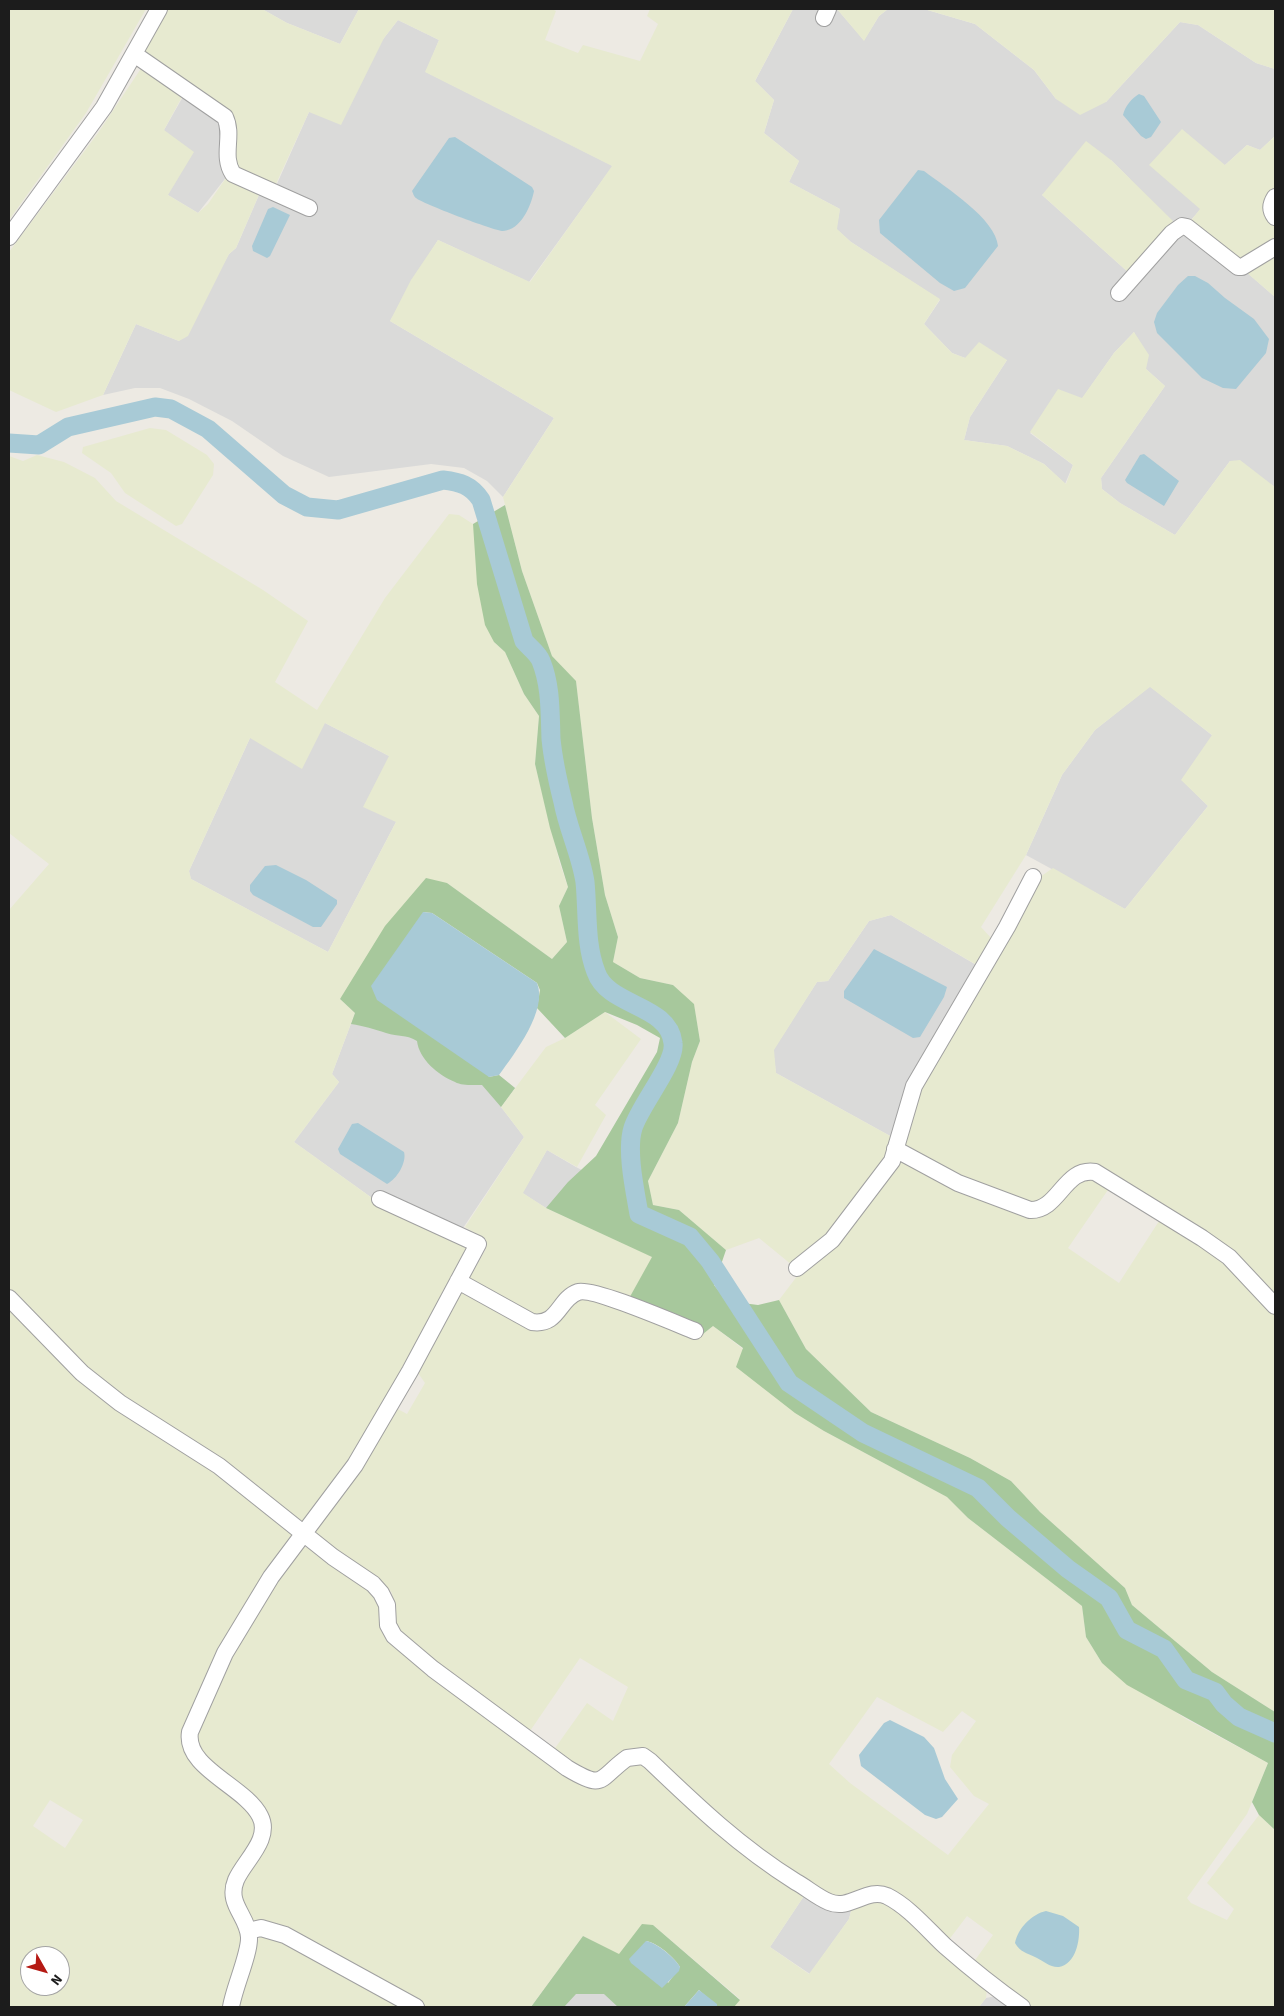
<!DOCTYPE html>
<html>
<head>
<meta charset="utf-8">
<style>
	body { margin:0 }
	#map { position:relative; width:1284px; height:2016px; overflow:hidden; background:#edeae3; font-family:"Source Sans 3",sans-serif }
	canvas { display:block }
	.frame { position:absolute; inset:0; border:10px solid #1c1c1c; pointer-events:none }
	.north { position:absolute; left:20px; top:1946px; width:50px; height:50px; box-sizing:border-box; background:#fff; border:1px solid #a4a4a4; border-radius:50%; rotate:128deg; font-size:14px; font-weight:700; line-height:20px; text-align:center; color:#1c1c1c }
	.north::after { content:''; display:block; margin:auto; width:18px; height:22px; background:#b51a14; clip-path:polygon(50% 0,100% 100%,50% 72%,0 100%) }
</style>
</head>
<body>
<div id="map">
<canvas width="1284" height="2016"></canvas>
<div class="frame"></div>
<div class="north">N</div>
</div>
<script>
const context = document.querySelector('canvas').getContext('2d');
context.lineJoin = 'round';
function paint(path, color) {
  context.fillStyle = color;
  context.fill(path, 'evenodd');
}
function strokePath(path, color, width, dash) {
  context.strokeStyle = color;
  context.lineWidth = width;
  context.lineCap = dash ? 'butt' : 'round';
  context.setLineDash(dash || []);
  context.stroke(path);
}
const residential = new Path2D(`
	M262,9H359L340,44L287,23Z
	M793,9H837L864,40L879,16L888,9H924L975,24L1034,70L1056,99L1106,102L1180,22L1198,25L1256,63L1275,69V136L1260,150L1247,145L1225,165L1201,209L1189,222L1275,297V487L1230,461L1175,535L1120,503L1102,489L1101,478L1165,386L1146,369L1134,332L1114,353L1082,399L1030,433L1073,465L1065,484L1044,464L1007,446L964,440L970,417L1007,360L965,358L952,353L924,324L940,300L851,242L836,229L840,209L789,182L799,161L764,133L774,100L755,81ZM1111,160L1130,179L1129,273L1042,195Z
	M398,20L439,40L426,72L613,166L529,282L438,240L390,321L554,418L503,497L487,481L464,468L431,464L329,477L283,456L232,421L189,399L160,388H135L103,395L136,324L179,341L229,254L236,248L265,181L276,186L309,112L384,38Z
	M189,86L223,110L228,175L198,213L168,195L164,130Z
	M1150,686L1213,736L1182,780L1208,806L1125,909L1026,855L1062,775L1095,730Z
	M325,723L389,756L396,822L328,952L191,879L189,871L250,738Z
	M891,915L990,973L954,1034L920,1087L892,1137L776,1073L773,1050L817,982L828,981L869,921Z
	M377,1000L489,1077L499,1075L515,1088L501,1107L524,1137L457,1237L379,1203L294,1142L339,1082L332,1074L355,1013Z
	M547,1150L576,1167L601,1180L546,1208L522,1193Z
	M806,1893L852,1907L849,1919L810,1974L770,1947Z
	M555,1974L643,2007H531Z
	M1011,1993L1031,2007H979L986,1998Z`);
const farmland = new Path2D(`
	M9,9H146L86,113L9,220Z
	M164,9H262L287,23L340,44L359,9H552L556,11L545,40L578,53L583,45L640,61L658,24L647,16L650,9H793L755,81L774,100L764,133L799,161L789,182L840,209L837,229L851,242L940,299L924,324L952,353L965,358L979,342L1007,360L970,417L964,440L1007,446L1044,464L1066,484L1073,465L1030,432L1058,389L1082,398L1114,353L1134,332L1149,355L1146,369L1165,386L1101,478L1102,489L1120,503L1175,535L1230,461L1240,460L1275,487V1295L1246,1263L1095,1166L1040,1205L960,1178L903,1144L920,1087L954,1034L1002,952L1040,877L1053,868L1125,909L1208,806L1181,780L1212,735L1150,687L1095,730L1062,775L1026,855L981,927L992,939L975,964L891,915L869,921L828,981L817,982L774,1050L776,1073L892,1137L889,1158L826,1239L792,1265L759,1238L726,1250L679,1210L653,1205L648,1181L678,1123L692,1062L700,1041L694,1005L673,985L640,978L613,962L618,937L605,895L592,818L576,682L552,656L522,571L503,497L554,418L390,321L411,280L438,240L530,282L612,166L425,72L439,40L398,20L384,38L341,125L309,112L275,186L243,172L233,165L234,129L153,61L142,49Z
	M837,9H888L879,16L864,41Z
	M924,9H1275V69L1256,63L1198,25L1180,22L1106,102L1080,115L1056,99L1034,70L975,24Z
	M142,67L183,95L164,130L194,152L168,195L198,213L208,204L228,175L261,190L236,248L229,254L188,336L179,341L136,324L103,395L56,412L9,390V252L98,133Z
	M1182,129L1225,165L1247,145L1260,150L1275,136V240L1238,260L1189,223L1200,209L1149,165Z
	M1086,141L1111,160L1173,221L1129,273L1042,195Z
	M1275,253V297L1246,272Z
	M150,428L166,430L207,455L214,464L213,475L182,524L176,526L125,493L111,473L82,453L83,447Z
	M37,455L64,462L95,478L116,501L263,590L308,621L275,682L317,710L385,598L449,514L459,515L473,524L494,642L505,652L524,694L539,716L535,764L560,864L568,887L559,906L567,942L552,959L447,883L340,999L355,1013L332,1074L339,1082L294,1142L379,1203L470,1247L352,1463L301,1524L101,1381L9,1291V910L49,864L9,833V456L23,461ZM325,723L389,756L363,807L396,822L328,952L191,879L189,871L250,738L302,769Z
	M605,1012L641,1039L595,1105L606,1115L577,1167L547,1150L523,1193L546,1208L653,1257L627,1302L698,1338L713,1326L743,1349L824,1431L947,1497L968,1518L1082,1606L1086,1637L1102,1663L1186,1719L1268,1763L1247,1814L1187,1898L1191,1903L1227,1920L1234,1909L1207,1883L1259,1815L1275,1830V2007H1031L973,1963L993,1935L967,1916L948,1941L897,1897H832L771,1861L647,1750L638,1748L628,1749L594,1776L553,1751L587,1703L613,1721L628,1687L580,1658L530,1731L482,1697L395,1629L392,1593L388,1588L313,1533L394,1407L407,1414L425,1383L416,1370L486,1249L485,1239L465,1227L524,1137L501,1107L546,1047L565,1038ZM877,1697L943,1732L962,1711L976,1721L952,1755L950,1767L974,1796L989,1804L948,1855L850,1783L829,1764Z
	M901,1156L1033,1216L1085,1175L1110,1187L1068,1248L1119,1283L1161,1218L1236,1271L1275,1314V1712L1212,1672L1132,1605L1125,1588L1040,1512L1011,1481L970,1458L871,1412L806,1349L779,1300L804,1267Z
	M9,1304L32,1326L216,1470L296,1535L184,1736L250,1810L258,1833L236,1871L245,1933L226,2007H9ZM50,1800L83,1820L65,1848L33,1826ZM30,1956H60V1986H30Z
	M303,1547L310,1548L371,1589L381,1604V1626L582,1782L627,1764L643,1763L806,1893L770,1947L809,1974L849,1919L852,1907L862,1901L889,1902L987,1987L986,1998L979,2007H734L740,1999L653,1925L619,1955L583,1936L531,2007H423L248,1917L238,1891L268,1833L193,1747L217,1680L276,1582Z
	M266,1934L408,2007H236L254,1949L260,1936Z`);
const forest = new Path2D(`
	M505,505L522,571L552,656L576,681L592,818L605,895L618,937L613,962L640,978L673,985L694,1004L700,1041L692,1062L678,1123L648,1181L653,1205L679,1210L726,1250L714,1285L727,1301L758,1305L779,1300L806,1349L871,1412L970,1458L1011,1481L1040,1512L1125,1588L1132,1605L1212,1672L1275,1712V1830L1259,1815L1252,1802L1268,1763L1127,1685L1102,1663L1086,1637L1082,1606L968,1518L947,1497L824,1431L795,1413L736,1367L743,1348L713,1326L698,1338L627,1302L652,1257L546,1208L568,1182L596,1156L657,1052L660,1038L637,1025L605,1012L565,1038L537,1008L540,990L537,983L432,913L423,912L489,1077L499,1075L515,1088L501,1107L482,1085C474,1085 462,1086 455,1082C438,1075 419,1059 417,1041C405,1034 399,1037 386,1033C374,1029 364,1026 351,1024L355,1013L340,999L385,926L426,878L447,883L552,959L567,942L559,906L568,887L550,828L535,764L539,716L524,694L505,652L494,642L485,625L477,584L473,524Z
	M642,1924L653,1925L740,2000L734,2007H717L699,1990L684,2007H618L604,1994H576L564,2007H531L583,1936L619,1954ZM646,1941C658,1943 674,1957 680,1967L668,1983Z`);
const water = new Path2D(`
	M1139,94L1144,96L1161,122L1151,137L1146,139L1141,136L1123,115C1125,106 1132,98 1139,94Z
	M455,137L532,187L534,191C531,206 521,230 503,231C495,231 421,203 416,198C414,197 413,193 412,191L449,138Z
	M918,170L924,171C945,187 996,219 998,246L965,288L954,291L940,283L880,233L879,220Z
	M273,207L290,215L270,256L267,258L253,251L252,246L268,209Z
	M1188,276H1195L1208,283L1225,298L1254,319L1269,339L1266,353L1236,389L1223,388L1202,378L1157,333L1154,322L1157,313L1178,285Z
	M1144,454L1179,481L1164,506L1127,483L1125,480L1140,455Z
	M276,865L306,880L337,900V904L321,927H313L253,895L250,891V885L265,866Z
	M423,912L432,913L537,983C548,1010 515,1053 499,1075L489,1077L377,1000L371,986Z
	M874,949L947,987L944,997L920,1037L913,1038L844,998V991Z
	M358,1123L404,1152C407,1162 397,1179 387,1184L340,1154L338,1149L352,1124Z
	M890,1720L924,1737L934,1748L945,1779L958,1799L942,1817L936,1819L925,1815L861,1766L859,1755L884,1723Z
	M1046,1911L1063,1916L1079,1927C1080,1940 1076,1964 1059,1967C1051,1968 1043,1961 1037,1958C1027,1953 1020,1952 1015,1943C1018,1928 1032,1914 1046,1911Z
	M646,1941C657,1943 674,1957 680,1967L679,1971L662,1988L631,1963L629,1959Z
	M699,1990L717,2004V2007H684Z`);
const canal = new Path2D(`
	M9,443L39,445L68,427L155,407L171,409L208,429L284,495L307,507L338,510L443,480C460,482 471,485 481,500L524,641C529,647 538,653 541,661C551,686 550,712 551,739C553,759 558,782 563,802C568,829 581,855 585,882C588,912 585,944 596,972C608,1007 669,1004 673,1043C676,1063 640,1105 633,1128C626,1150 635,1191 639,1214L690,1237L710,1261L789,1383L863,1433L978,1488L1008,1518L1068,1569L1109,1598L1127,1630L1164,1649L1186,1680L1215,1692L1224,1704L1239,1717L1275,1733`);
const minor = new Path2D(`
	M824,18L828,9
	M134,54L225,117C234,136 221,155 233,174L309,208
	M1275,197C1270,205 1270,210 1275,217
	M9,237L104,107L159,9
	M1119,293L1172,233L1182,226L1187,227L1238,267H1242L1275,247
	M895,1149L958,1183L1030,1210C1059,1211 1064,1167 1095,1172L1202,1238L1229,1257L1275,1306
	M797,1268L832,1240L892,1161L914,1086L1007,927L1033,877
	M458,1281L532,1322C559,1326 558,1299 578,1292C592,1287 677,1324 695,1331
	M9,1298L82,1373L120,1403L219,1466L333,1557L373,1584L381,1593L387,1605L388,1625L394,1636L433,1669L567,1768C605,1791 598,1779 627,1758L643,1756L650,1761C697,1806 740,1847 796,1882C807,1888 817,1897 829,1902C850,1911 867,1887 887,1896C909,1907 927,1929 945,1946C969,1967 995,1988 1022,2007
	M248,1931L261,1928L285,1935L416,2007
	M231,2007C234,1988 250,1953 249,1937C248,1916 226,1904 236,1880C244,1861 272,1839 260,1816C245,1786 184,1768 190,1732L225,1653L271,1577L355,1465L410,1371L478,1244L380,1199`);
paint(residential, '#dadad9');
paint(farmland, '#e7ead0');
paint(forest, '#a7c89c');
paint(water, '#a8cad6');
strokePath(canal, '#a8cad6', 19);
strokePath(minor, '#a0a0a0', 18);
strokePath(minor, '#fff', 16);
</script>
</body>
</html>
